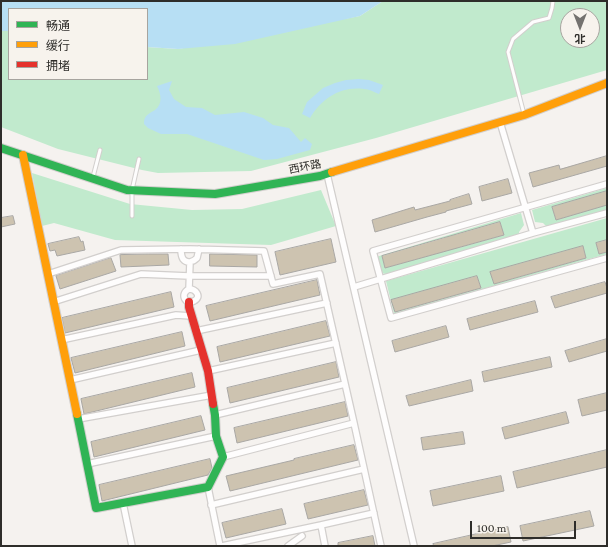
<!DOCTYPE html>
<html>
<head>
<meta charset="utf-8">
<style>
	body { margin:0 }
	#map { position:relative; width:608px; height:547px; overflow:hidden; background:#f5f2ef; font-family:"Crimson Pro","Noto Sans SC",serif }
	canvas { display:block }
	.frame { position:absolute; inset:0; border:2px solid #2e2d2a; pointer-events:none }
	.legend { position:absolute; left:8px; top:8px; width:140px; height:72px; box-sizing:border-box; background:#f7f3ed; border:1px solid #a7a49f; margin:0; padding:5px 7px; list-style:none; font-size:12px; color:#2e2d2a }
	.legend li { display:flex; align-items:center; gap:8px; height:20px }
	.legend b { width:20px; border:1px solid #a7a49f }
	.north { position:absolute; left:560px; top:8px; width:40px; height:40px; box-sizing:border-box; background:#f7f3ed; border:1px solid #a7a49f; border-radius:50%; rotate:180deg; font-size:11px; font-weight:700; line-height:16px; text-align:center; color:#2e2d2a }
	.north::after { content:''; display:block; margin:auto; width:14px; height:18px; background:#74726f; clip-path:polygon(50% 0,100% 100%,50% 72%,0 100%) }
	.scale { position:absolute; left:470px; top:521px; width:106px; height:18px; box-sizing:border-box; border:2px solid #2e2d2a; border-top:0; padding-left:5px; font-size:12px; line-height:14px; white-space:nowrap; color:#2e2d2a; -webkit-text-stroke:3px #f7f3ed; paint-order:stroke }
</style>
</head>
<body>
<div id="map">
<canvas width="608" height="547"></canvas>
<div class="frame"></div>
<ul class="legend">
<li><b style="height:5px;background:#30b455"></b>畅通</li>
<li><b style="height:5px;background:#ff9f0a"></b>缓行</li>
<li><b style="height:5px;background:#e5322d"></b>拥堵</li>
</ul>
<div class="north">北</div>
<div class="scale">100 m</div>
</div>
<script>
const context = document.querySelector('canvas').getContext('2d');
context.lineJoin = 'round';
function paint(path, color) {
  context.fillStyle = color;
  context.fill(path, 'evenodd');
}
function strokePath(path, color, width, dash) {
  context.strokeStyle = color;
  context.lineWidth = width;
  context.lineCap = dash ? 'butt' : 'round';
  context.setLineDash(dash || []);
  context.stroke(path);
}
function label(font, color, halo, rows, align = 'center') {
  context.font = font + ' "Crimson Pro","Noto Sans SC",serif';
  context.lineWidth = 4;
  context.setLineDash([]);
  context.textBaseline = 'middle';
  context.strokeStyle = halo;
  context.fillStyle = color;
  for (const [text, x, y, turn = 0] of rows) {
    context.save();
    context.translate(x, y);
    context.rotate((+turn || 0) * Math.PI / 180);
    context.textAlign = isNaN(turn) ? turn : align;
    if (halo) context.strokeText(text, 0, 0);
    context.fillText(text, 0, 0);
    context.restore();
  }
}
const green = new Path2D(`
	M383,1H607V70L376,138L251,171L158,173L142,170L58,149L1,127V31H9V79H147V47L178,49L360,16ZM568,16H592V40H568Z
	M32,173L130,204L192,210L242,209L321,190L336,226L271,245L115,240L54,223L42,226Z
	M607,188V210L547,227L543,223L535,222L532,210ZM602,206L556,220L552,207Z
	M521,213L524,225L519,232V235L386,274L380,273L376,257ZM500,222L504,235L458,248L455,235ZM446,237L449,250L385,268L382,256Z
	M607,218V240L596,243L599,254L607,252V254L394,314L386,281ZM583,247L586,258L494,284L491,273ZM477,276L481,288L395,312L392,301Z`);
const water = new Path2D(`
	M1,1H383L360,16L235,44L178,49L147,47V9H9V31H1Z
	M359,79L369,80L383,85L379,94C374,92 369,89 364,89C341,86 322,98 310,118L302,114L307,102L323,88L335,83L346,80Z
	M172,81L169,90L174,99L186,107L202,108L215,115L244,112L263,118L273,125L289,128L301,142L305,138L312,144L310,150L277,159L264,160L187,134H161L148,128L144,124C144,123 144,119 145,118C147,114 152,112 155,110C163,104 161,94 157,86Z`);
const building = new Path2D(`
	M607,156V166L533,187L529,173L559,165L560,169Z
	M508,179L512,193L482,201L479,187Z
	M607,191V205L556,220L552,207Z
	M469,194L472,204L446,211V212L427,217L375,232L372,220L414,207L415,210L450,201V200Z
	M13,216L15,224L1,227V218Z
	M500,222L504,235L385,268L382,256Z
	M79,237L81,242L83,241L85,250L57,256L55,250L50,251L48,244Z
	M331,239L336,262L280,275L275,252Z
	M607,240V252L599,254L596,243Z
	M583,246L586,258L494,284L490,272Z
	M149,254H168L169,265L121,267L120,255Z
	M210,254L257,255V267L210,266Z
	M111,258L116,271L60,289L56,276Z
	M477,276L481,288L395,312L391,300Z
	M317,280L320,295L210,321L206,306Z
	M605,282L607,288V293L555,308L551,297Z
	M171,292L174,307L65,333L62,318Z
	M535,301L538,312L470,330L467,319Z
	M326,321L330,336L220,362L217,347Z
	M446,326L449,337L395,352L392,341Z
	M182,332L185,346L75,373L71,358Z
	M607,339V351L569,362L565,351Z
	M550,357L552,367L484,382L482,372Z
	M336,362L339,377L230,403L227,388Z
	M192,373L195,387L84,414L81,399Z
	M471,380L473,391L409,406L406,396Z
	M607,393V410L582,416L578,400Z
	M345,402L348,416L237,443L234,428Z
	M566,412L569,423L505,439L502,428Z
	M201,416L205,430L94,457L91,442Z
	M463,432L465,444L423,450L421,438Z
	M354,445L358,460L230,491L226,476L294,460V459Z
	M607,450V467L517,488L513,472Z
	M210,459L212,468L208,475L102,501L99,485Z
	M501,476L504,491L433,506L430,491Z
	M364,490L368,505L308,519L304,504Z
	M282,509L286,524L226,538L222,523Z
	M590,511L594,526L523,541L520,526Z
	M508,527L511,542L492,546H434L433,544Z
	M373,536L375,546H338V543Z`);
const lane = new Path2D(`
	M524,114L508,52L513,39L533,22L549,18L552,8L553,1
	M93,177L100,150
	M132,216V190L139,159`);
const street = new Path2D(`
	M500,122L533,233
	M327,174L414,546
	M607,184L373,251L391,318L607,258
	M181,249C181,252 181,256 183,259C187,264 193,262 197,258L199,249
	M48,274L121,250L190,249L264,251L273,284L320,274L354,423
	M354,287L533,233L607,213
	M189,289C196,289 202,297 194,301C186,306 179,294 189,289L190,262
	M53,302L141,274L189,276H271
	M196,331L327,303
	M61,340L176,315L191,316
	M208,371L336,343
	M70,380L201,350
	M215,415L345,384
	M78,419L212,395
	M223,457L354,423L381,546
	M87,464L216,436
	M208,487L220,546
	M123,503L132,546
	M211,505L364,469
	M222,546L321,525
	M288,546L302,536
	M325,546L321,525L374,513`);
const fast = new Path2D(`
	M1,148L127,190L215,194L320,176L332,172
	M77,414L96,508L208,487L223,457L216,436L215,415L213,404`);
const slow = new Path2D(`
	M23,155L77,414
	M332,172L524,115L607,83`);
const jam = new Path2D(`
	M189,302V307L208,371L213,404`);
const streetNames = [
	["西环路",305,167,-11]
];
paint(green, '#c1eacd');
paint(water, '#b7dff4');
paint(building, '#cdc3b0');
strokePath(building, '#a9a7a4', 1);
strokePath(lane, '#d2cfcd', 5);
strokePath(street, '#d2cfcd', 8);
strokePath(fast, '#d2cfcd', 10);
strokePath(slow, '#d2cfcd', 10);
strokePath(jam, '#d2cfcd', 10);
strokePath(lane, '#fefdfd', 3);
strokePath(street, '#fefdfd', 5.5);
strokePath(fast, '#30b455', 8);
strokePath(slow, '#ff9f0a', 8);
strokePath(jam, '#e5322d', 8);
label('11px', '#2e2d2a', '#f7f3ed', streetNames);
</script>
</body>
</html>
